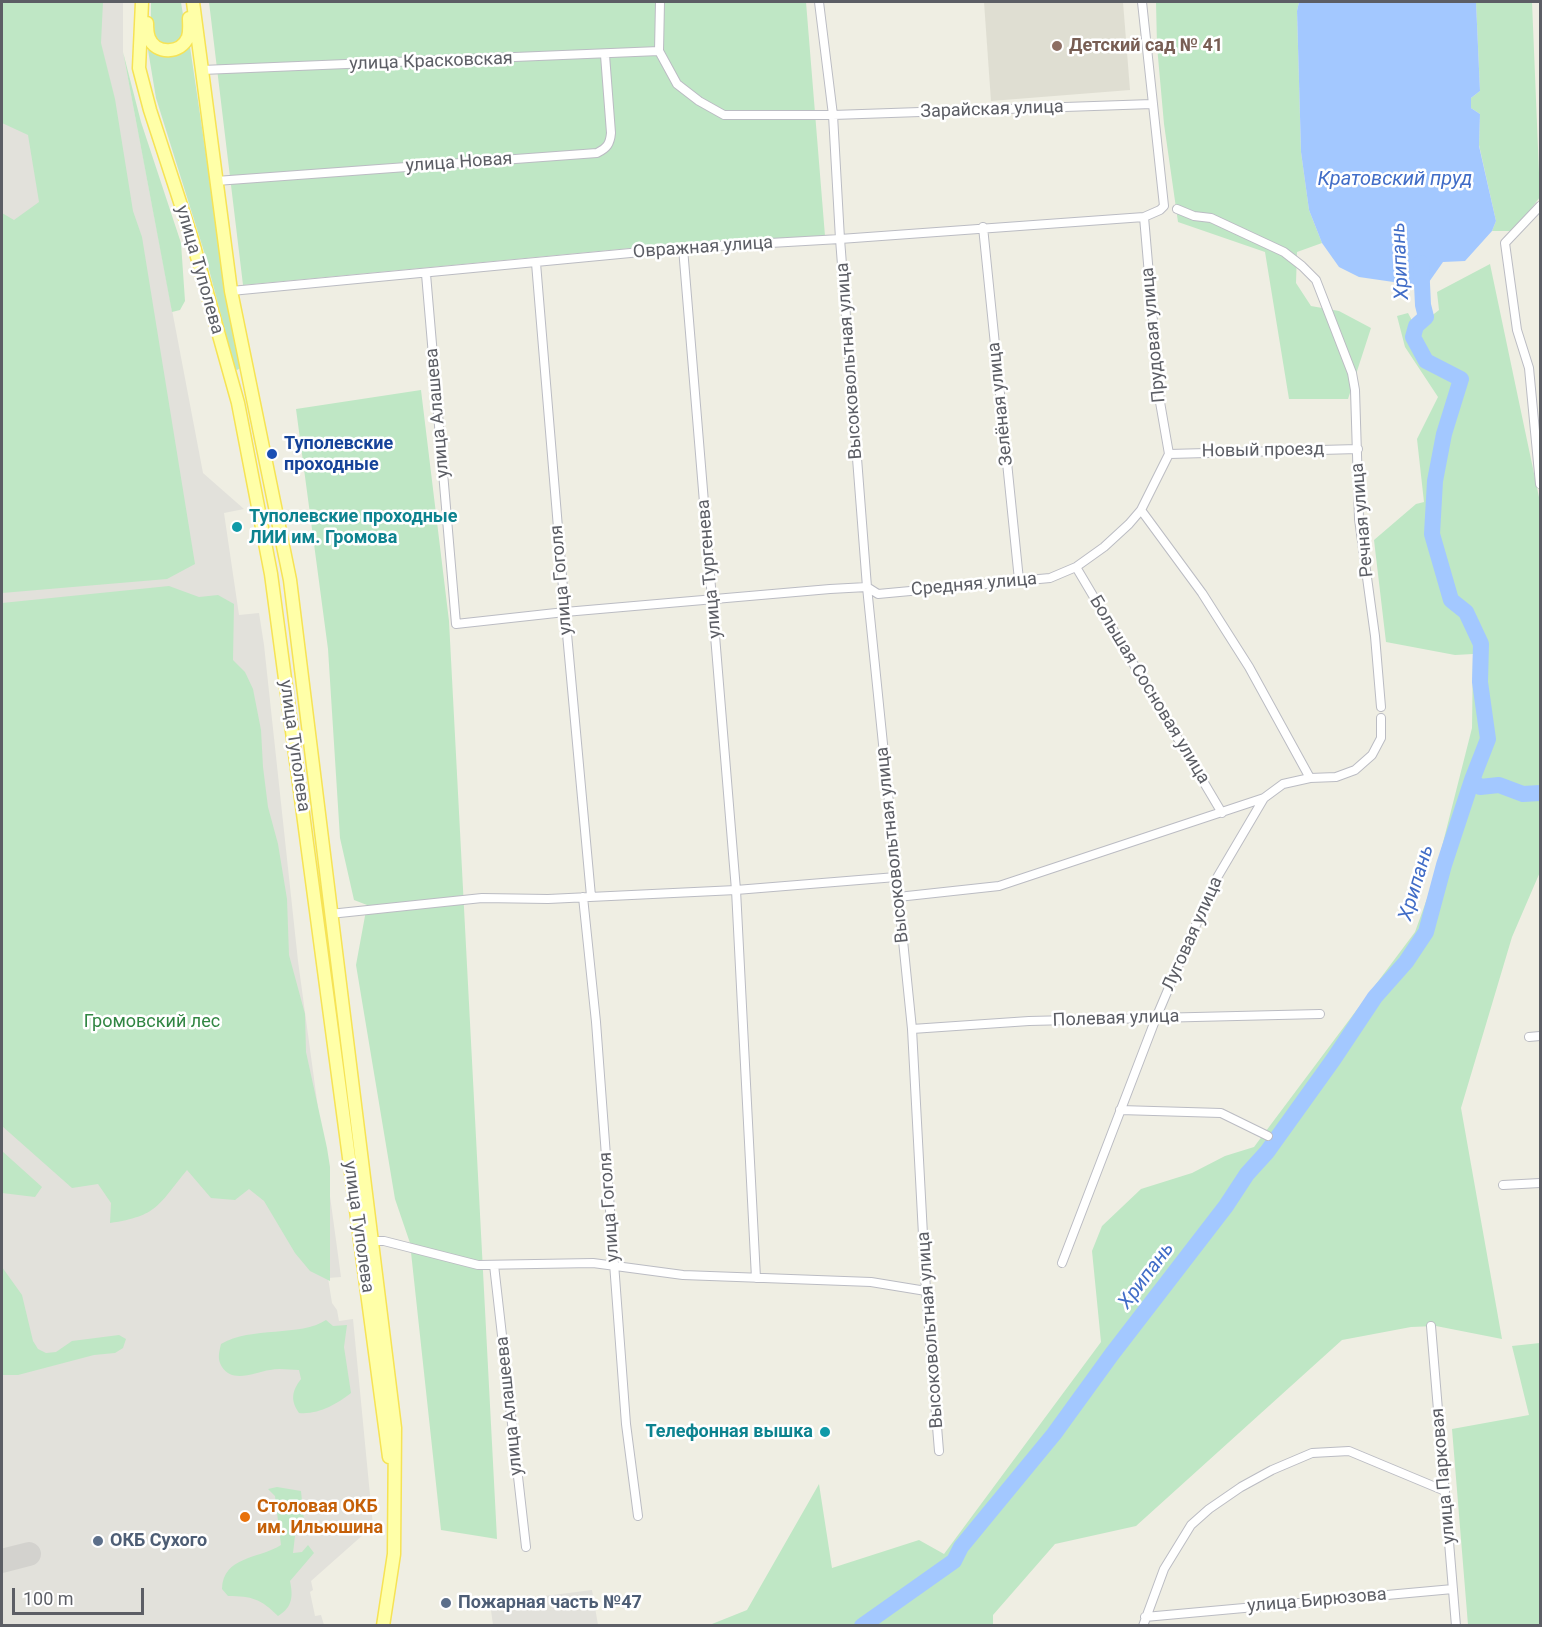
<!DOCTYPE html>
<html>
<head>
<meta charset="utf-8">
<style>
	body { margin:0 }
	#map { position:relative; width:1542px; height:1627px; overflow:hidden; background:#efeee3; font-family:Roboto,sans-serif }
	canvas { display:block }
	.frame { position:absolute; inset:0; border:3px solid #5c5e65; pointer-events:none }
	.scale { position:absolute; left:12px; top:1588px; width:132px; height:27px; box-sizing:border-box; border:3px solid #5c5e65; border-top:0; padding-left:8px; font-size:18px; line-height:21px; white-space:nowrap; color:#5c5e65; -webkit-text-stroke:4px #fff; paint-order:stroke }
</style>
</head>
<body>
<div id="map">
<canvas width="1542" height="1627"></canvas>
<div class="frame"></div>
<div class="scale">100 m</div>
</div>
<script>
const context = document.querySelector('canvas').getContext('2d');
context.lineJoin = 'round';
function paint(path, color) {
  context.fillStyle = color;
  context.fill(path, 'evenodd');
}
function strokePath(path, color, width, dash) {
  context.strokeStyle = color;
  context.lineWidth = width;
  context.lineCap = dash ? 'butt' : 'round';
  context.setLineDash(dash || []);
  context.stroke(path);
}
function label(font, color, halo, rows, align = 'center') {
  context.font = font + ' Roboto,sans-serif';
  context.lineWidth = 5;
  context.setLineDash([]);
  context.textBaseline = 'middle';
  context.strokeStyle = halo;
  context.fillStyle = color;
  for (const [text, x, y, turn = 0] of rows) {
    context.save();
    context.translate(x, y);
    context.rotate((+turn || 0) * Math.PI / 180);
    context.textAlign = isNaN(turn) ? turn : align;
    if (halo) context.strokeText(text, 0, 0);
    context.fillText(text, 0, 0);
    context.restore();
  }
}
const industrial = new Path2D(`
	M2,2H123V52L203,473L244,509L224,513L239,615L259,613L264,645L298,961L341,1277L328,1278L332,1303L337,1310L339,1321L353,1319L373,1526L311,1581L313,1590L310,1592L315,1616L321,1615L324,1625L2,1626Z
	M592,1590L598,1625H493L490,1603Z`);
const education = new Path2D(`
	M984,2H1123L1130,90L991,101Z`);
const green = new Path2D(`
	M2,2H103L101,43L115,99L133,211L142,237L195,564L167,579L2,593V213L14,220L39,202L28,135L2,123Z
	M151,2H181C183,18 189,31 176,44L162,45C149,34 151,18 151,2Z
	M209,2H806L825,236L695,242L243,285Z
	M1156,2H1299L1297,11L1301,152L1309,210L1322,243L1297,252L1296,283L1311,306L1339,311L1371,328L1348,399H1289L1265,252L1178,222L1164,124L1157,46Z
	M1476,2H1532L1540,197L1514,231H1492L1496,221L1479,145L1480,114L1471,108V98L1480,91Z
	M190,47L227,296L242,367L237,370L235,369L206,258L156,98L148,50Z
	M123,52L141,122L181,243L185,301L180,310L172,312Z
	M1490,264L1540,502V872L1512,937L1461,1108L1502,1339L1436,1326L1411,1327L1342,1340L1136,1526L1055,1544L993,1615V1625L707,1626L747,1610L819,1484L832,1568L919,1540L944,1554L1101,1342L1092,1251L1102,1226L1141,1189L1192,1173L1225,1156L1254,1147L1415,932L1433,882L1472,728L1473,654L1455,655L1386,642L1374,540L1416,504L1424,502L1417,439L1438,397L1405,347L1397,316L1408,313L1416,328L1439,310L1437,292Z
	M421,390L449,621L497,1539L441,1530L410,1243L395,1199L356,965L367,905L354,900L340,838L328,649L296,409Z
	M169,586L199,597L218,595L234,604L233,660L245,672L253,689L261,730L263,767L268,807L278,844L287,899L289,955L305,1014L306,1052L327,1148L330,1167V1281L310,1271L295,1253L264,1201L249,1189L235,1200L211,1198L187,1170C158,1205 158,1216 110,1223L111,1203L98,1184L72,1188L2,1126V603Z
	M2,1151L42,1187L35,1197L2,1193Z
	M2,1267L22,1295L33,1341L38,1349L46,1353L56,1352L72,1341L119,1335L126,1339L123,1348L115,1353L94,1355L18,1375H2Z
	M326,1320L333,1326L347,1325L344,1347L351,1393C337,1404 318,1415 299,1413C290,1400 292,1391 301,1379L299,1370C289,1370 280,1368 270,1370C255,1372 233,1384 222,1367C217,1359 219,1353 221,1344C251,1326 301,1337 326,1320Z
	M1540,1343V1625H1468L1452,1429L1529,1415L1512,1346Z
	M277,1487L301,1491L304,1521L295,1536L293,1553L302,1552L308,1545L314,1553L290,1581C293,1596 293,1607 278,1616C261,1599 252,1596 228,1596L222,1589C223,1556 259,1559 281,1545L275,1496L268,1489Z`);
const water = new Path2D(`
	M1299,2H1476L1480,91L1471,98V108L1480,114L1479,146L1496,221L1492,231L1465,261L1443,262L1429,282L1414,285L1359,277L1339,267L1322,243L1309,210L1301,152L1297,11Z`);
const river = new Path2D(`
	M1472,780L1480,787L1499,785L1523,794L1540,793
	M862,1626L954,1561L961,1547L1054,1434L1112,1354L1226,1206L1247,1174L1267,1152L1333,1060L1375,997L1406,962L1426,932L1444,865L1472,780L1488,739L1480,682L1481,644L1466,612L1451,600L1432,534L1435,481L1444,434L1461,379L1426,361L1413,337L1416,326L1426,317L1423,305L1421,263`);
const taxiway = new Path2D(`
	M2,1561L29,1554`);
const street = new Path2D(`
	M660,2L659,51L677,84L699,101L724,115H833L1152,104
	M819,2L833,115L840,239L867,587L912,1029L926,1291L939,1451
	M202,70L659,51
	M216,181L597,153C607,148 610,144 611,133L605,55
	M1540,206L1505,243L1517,330L1529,368L1540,484
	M1177,209L1194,216L1211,218L1284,252L1302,266L1316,280L1352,373L1355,390L1359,519L1375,636L1381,707
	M1144,217L1160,402L1169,454
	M983,227L1019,580
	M683,248L736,890L756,1278
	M536,263L565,612L591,896
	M426,274L456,624L565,612L830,589L867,587L878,594L1050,578L1076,567L1104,547L1129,524L1141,510L1169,454
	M231,291L683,248L840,239L1144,217L1160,210L1164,206L1142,2
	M1169,454L1358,449
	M1141,510L1202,593L1249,667L1310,778
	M1076,567L1222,813
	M583,897L596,1022L626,1424L638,1516
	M898,897L999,886L1264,798L1283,784L1310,778L1336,777L1355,770L1372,755L1381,738V718
	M330,914L482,898L548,899L736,890L896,877
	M912,1029L1029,1021L1320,1014
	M1529,1037L1540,1036
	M1120,1110L1221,1113L1268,1136
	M1503,1185L1540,1183
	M373,1241H384L478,1265L593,1263L683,1275L871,1282L926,1291
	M1062,1263L1156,1018L1187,945L1218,876L1264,798
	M494,1265L526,1547
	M1431,1326L1456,1626
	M1145,1617L1453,1589
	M1143,1626L1164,1569L1191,1525L1209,1509L1241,1487L1272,1470L1312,1453L1349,1451L1445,1491`);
const primary = new Path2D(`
	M142,2L139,68L150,110L192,239L238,403L271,574L389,1457
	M193,2L231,291L290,580L395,1428L394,1554L383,1626
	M147,23C147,28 147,33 149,38C156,55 181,54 188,37C190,31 189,24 189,18`);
const markers = [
	[1057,46,6,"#8d6e63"],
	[272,454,6,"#1a4fb4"],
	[237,527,6,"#0f9aa8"],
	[825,1432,6,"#0f9aa8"],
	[245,1517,6,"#e8710a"],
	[98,1541,6,"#5c6f8a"],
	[446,1603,6,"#5c6f8a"]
];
const educationNames = [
	["Детский сад № 41",1069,46]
];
const streetNames = [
	["улица Красковская",431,62,-2],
	["Зарайская улица",992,110,-2],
	["улица Новая",459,163,-4],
	["Овражная улица",703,248,-4],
	["улица Туполева",199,270,74],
	["Прудовая улица",1154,335,-95],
	["Высоковольтная улица",850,361,-94],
	["Зелёная улица",1001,404,-96],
	["улица Алашева",438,413,-95],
	["Новый проезд",1263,451,-1],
	["Речная улица",1363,520,-95],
	["улица Тургенева",710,569,-95],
	["улица Гоголя",562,580,-95],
	["Средняя улица",974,585,-5],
	["Большая Сосновая улица",1149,690,59],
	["улица Туполева",294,746,82],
	["Высоковольтная улица",893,845,-96],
	["Луговая улица",1193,934,-66],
	["Полевая улица",1116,1019,-2],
	["улица Гоголя",610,1207,-94],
	["улица Туполева",358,1227,82],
	["Высоковольтная улица",931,1330,-94],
	["улица Алашеева",510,1406,-96],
	["улица Парковая",1444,1476,-95],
	["улица Бирюзова",1317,1601,-5]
];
const transitNames = [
	["Туполевские",284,444],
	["проходные",284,465]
];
const cultureNames = [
	["Туполевские проходные",249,517],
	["ЛИИ им. Громова",249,538],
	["Телефонная вышка",813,1432,"right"]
];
const parkNames = [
	["Громовский лес",152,1022]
];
const foodNames = [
	["Столовая ОКБ",257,1507],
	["им. Ильюшина",257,1528]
];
const serviceNames = [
	["ОКБ Сухого",110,1541],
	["Пожарная часть №47",458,1603]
];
const waterNames = [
	["Кратовский пруд",1395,180],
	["Хрипань",1401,261,-93],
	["Хрипань",1417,883,-73],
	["Хрипань",1147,1276,-53]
];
paint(industrial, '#e2e1db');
paint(education, '#dfded2');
paint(green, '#bfe7c5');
paint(water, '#a3c8ff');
strokePath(river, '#a3c8ff', 16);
strokePath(taxiway, '#d3d2ce', 24);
strokePath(street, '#bbbcc3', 10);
strokePath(primary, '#f6e355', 15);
strokePath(street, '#fff', 8);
strokePath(primary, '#ffffa8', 12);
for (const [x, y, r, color] of markers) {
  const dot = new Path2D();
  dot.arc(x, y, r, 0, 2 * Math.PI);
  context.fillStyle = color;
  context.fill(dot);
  strokePath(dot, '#fff', 2);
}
label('bold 18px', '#785e54', '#fff', educationNames, 'left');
label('18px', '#5c5e65', '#fff', streetNames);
label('bold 18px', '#164399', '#fff', transitNames, 'left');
label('bold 18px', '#0d838f', '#fff', cultureNames, 'left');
label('18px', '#318643', '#fff', parkNames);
label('bold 18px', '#c56008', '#fff', foodNames, 'left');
label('bold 18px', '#4e5e75', '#fff', serviceNames, 'left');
label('italic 20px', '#416dc7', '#fff', waterNames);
</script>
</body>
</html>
